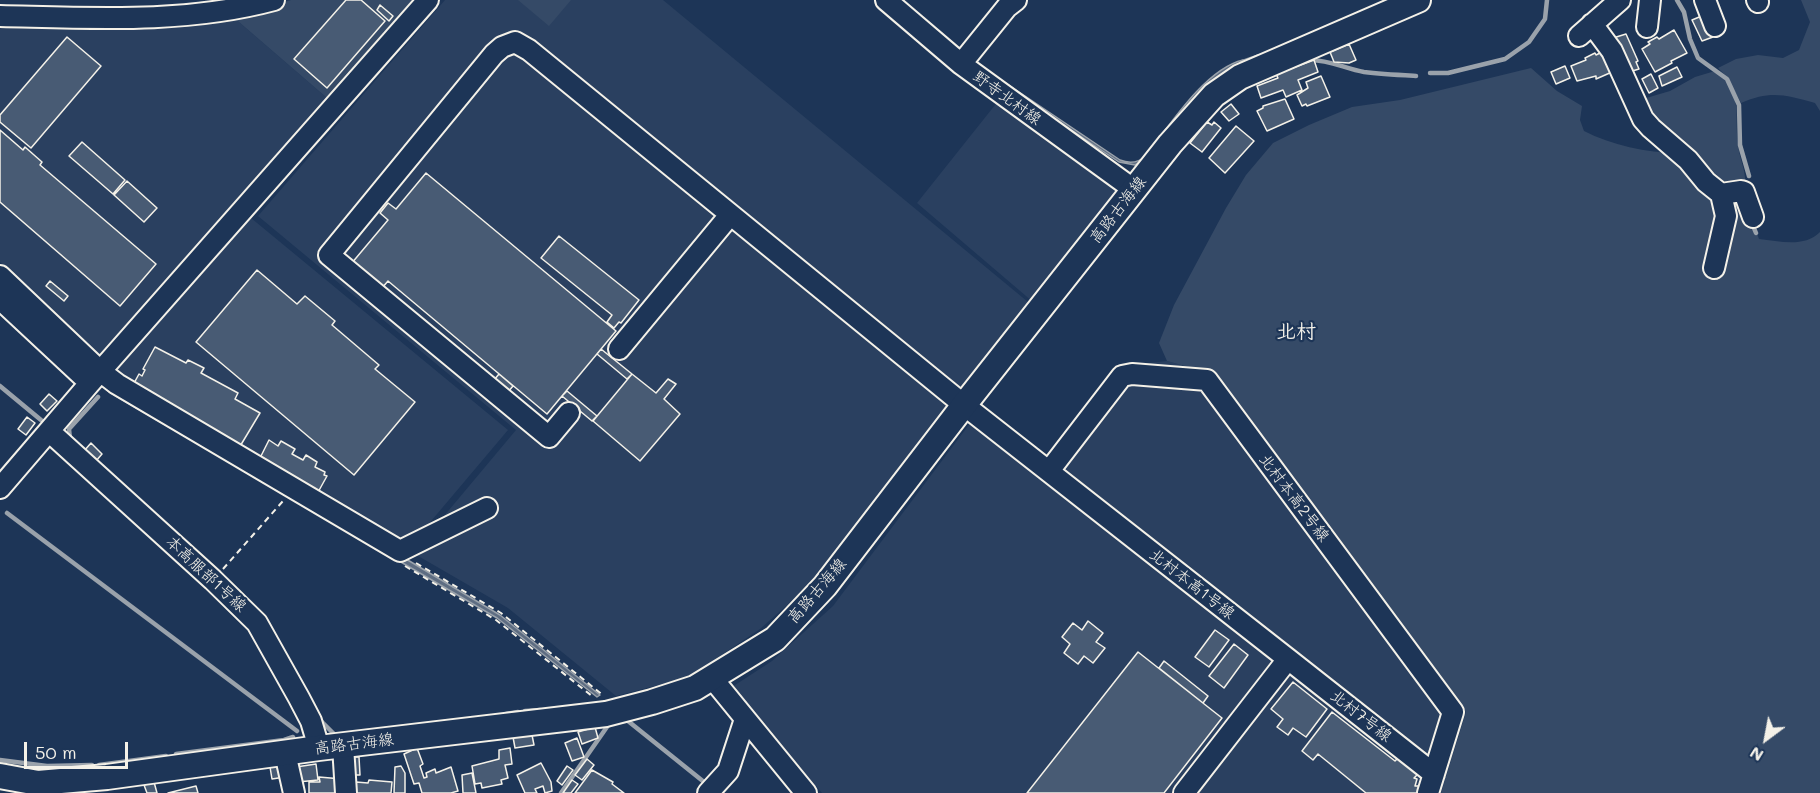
<!DOCTYPE html>
<html>
<head>
<meta charset="utf-8">
<style>
	body { margin:0 }
	#map { position:relative; width:1820px; height:793px; overflow:hidden; background:#1d3557; font-family:Mali,sans-serif }
	canvas { display:block }
	.north { position:absolute; left:1736px; top:709px; width:60px; height:60px; -webkit-text-stroke:4px #1d3557; paint-order:stroke; rotate:212deg; font-size:16px; font-weight:700; line-height:24px; text-align:center; color:#f4f1e8 }
	.north::after { content:''; display:block; margin:auto; width:21px; height:27px; background:#f4f1e8; clip-path:polygon(50% 0,100% 100%,50% 72%,0 100%) }
	.scale { position:absolute; left:24px; top:742px; width:104px; height:27px; box-sizing:border-box; border:3px solid #f4f1e8; border-top:0; padding-left:8px; font-size:18px; line-height:21px; white-space:nowrap; color:#f4f1e8; -webkit-text-stroke:4px #1d3557; paint-order:stroke }
</style>
</head>
<body>
<div id="map">
<canvas width="1820" height="793"></canvas>
<div class="north">N</div>
<div class="scale">50 m</div>
</div>
<script>
const context = document.querySelector('canvas').getContext('2d');
context.lineJoin = 'round';
function paint(path, color) {
  context.fillStyle = color;
  context.fill(path, 'evenodd');
}
function strokePath(path, color, width, dash) {
  context.strokeStyle = color;
  context.lineWidth = width;
  context.lineCap = dash ? 'butt' : 'round';
  context.setLineDash(dash || []);
  context.stroke(path);
}
function label(font, color, halo, rows, align = 'center') {
  context.font = font + ' Mali,"Klee One",sans-serif';
  context.lineWidth = 4.5;
  context.setLineDash([]);
  context.textBaseline = 'middle';
  context.strokeStyle = halo;
  context.fillStyle = color;
  for (const [text, x, y, turn = 0] of rows) {
    context.save();
    context.translate(x, y);
    context.rotate((+turn || 0) * Math.PI / 180);
    context.textAlign = isNaN(turn) ? turn : align;
    if (halo) context.strokeText(text, 0, 0);
    context.fillText(text, 0, 0);
    context.restore();
  }
}
const built = new Path2D(`
	M445,0H663L1028,302L811,584L760,629L689,677L616,696L508,608L413,553L516,430L258,216Z
	M232,16L327,98L100,358L0,262V27H100Z
	M999,100L1120,191L1033,302L917,203Z
	M251,218L508,430L421,533L403,545L109,374Z
	M1167,361L1213,374L1466,712L1441,793H822L732,687L772,661L833,606L971,422L1039,477L1122,366Z`);
const green = new Path2D(`
	M291,0H414L327,98L232,16Z
	M518,0H571L549,26Z
	M1801,0H1820V111L1815,103C1785,95 1771,90 1741,103L1727,77L1718,68L1736,59L1758,55L1783,58L1799,50L1810,22Z
	M1531,68L1557,91L1582,106L1580,120L1584,131C1611,145 1647,153 1678,153L1727,206L1743,194L1759,239C1780,241 1804,248 1820,232V793H1441L1466,712L1213,374L1167,361L1159,343L1174,305L1226,208L1246,175L1273,143L1309,125L1352,107L1400,100Z
	M1715,71C1744,93 1734,113 1738,144C1740,163 1747,169 1745,191L1724,193L1636,101L1670,91L1695,77Z`);
const water = new Path2D(`
	M1243,60L1245,61L1244,63L1228,70L1189,104L1147,158L1135,165L1119,162L977,67L979,65L1120,160C1130,164 1138,163 1146,156C1169,126 1205,69 1243,60Z
	M0,282L62,339L354,528L500,615L600,695L597,697L497,618L109,392L0,292Z`);
const stream = new Path2D(`
	M1677,0L1684,12L1690,39L1698,58L1727,79L1739,105L1740,145L1749,176
	M1309,60C1327,59 1346,69 1364,72C1381,74 1399,75 1416,76
	M1242,62L1259,56
	M1430,73H1448L1505,59L1529,42L1545,19L1547,0
	M1751,221L1756,233
	M0,386L41,420
	M70,439L69,429L98,397
	M7,513L297,731
	M525,711L540,710
	M506,714L518,712
	M318,718L337,737
	M628,721L709,786
	M176,754L284,740L293,737
	M0,760L47,766L92,765
	M99,765L166,756
	M561,793L609,724`);
const building = new Path2D(`
	M346,0H361L385,21L327,88L294,59Z
	M380,5L393,16L389,21L377,10Z
	M1704,15L1713,37L1702,41L1692,20Z
	M1674,30L1687,53L1671,61L1672,63L1655,72L1642,49L1650,44L1648,42L1657,37L1659,39Z
	M1626,34L1638,61L1636,62L1639,69L1629,72L1613,38Z
	M67,37L101,66L31,148L0,122V115Z
	M1349,44L1356,60L1349,63L1334,62L1330,52Z
	M1604,51L1612,72L1596,79V76L1577,81L1571,66L1586,60L1585,58L1595,53L1596,55Z
	M1314,60L1318,72L1298,80L1302,90L1286,97L1283,90L1261,98L1257,86L1278,78L1276,74Z
	M1565,66L1570,78L1556,84L1551,72Z
	M1677,67L1682,77L1662,86L1659,76Z
	M1651,74L1658,88L1649,93L1642,79Z
	M1321,76L1330,97L1307,106L1306,104L1302,106L1297,95L1308,88L1306,82Z
	M1285,99L1294,119L1267,131L1257,111L1263,108V106Z
	M1231,104L1239,114L1229,121L1221,112Z
	M1207,122L1212,125L1214,122L1221,128L1202,152L1190,143Z
	M1236,126L1254,141L1225,173L1209,158Z
	M0,130L23,150L25,147L42,162L40,165L156,264L120,306L0,202Z
	M82,142L125,180L113,194L69,156Z
	M426,173L616,331L547,414L388,281L382,288L351,264L388,220L380,213L388,203L396,209Z
	M127,181L157,208L144,222L114,195Z
	M559,236L639,300L621,323L619,322L614,328L607,322L612,315L541,258Z
	M257,270L297,304L305,296L335,321L332,325L379,365L375,369L415,402L354,475L196,342Z
	M50,281L68,296L64,301L46,286Z
	M155,347L186,363L188,360L204,368L201,373L238,393L235,399L260,413L239,448L133,385L139,374L142,376L145,370L143,369Z
	M601,349L632,374L627,379L597,354Z
	M499,374L513,386L508,392L494,380Z
	M632,374L656,393L668,379L676,384L664,399L680,414L640,461L593,421Z
	M567,391L597,416L592,421L562,396Z
	M49,394L57,401L47,411L40,404Z
	M27,417L35,423L26,435L18,429Z
	M269,440L278,446L281,441L295,449L292,454L303,460L306,455L317,462L315,467L325,472L324,475L327,476L317,494L259,460Z
	M91,443L102,454L96,461L84,451Z
	M1088,621L1103,633L1096,642L1105,648L1093,663L1084,656L1078,664L1064,653L1070,644L1062,637L1073,623L1082,630Z
	M1215,630L1229,640L1209,667L1195,657Z
	M1234,644L1248,655L1224,688L1209,676Z
	M1138,652L1222,718L1164,793H1027Z
	M1164,661L1208,696L1203,703L1159,668Z
	M1293,682L1327,709L1306,737L1293,728L1288,735L1277,727L1283,719L1271,709Z
	M1332,712L1395,761L1398,758L1418,774L1414,778L1417,779L1415,786H1420L1418,793H1366L1318,754L1313,760L1302,751Z
	M595,727L598,738L582,744L578,732Z
	M532,735L534,745L515,748L513,737Z
	M577,738L584,757L572,761L565,743Z
	M417,748L423,764L420,766L424,778L427,777L426,773L435,769L436,773L451,767L458,791L451,793H422L419,783L414,784L404,754Z
	M510,748L512,764L505,765L508,778L501,780L502,784L482,788L481,783L475,784L472,766L499,759V750Z
	M348,757H359L360,775H349Z
	M587,759L594,765L582,780L575,775Z
	M541,763L551,782L552,791L545,793L543,786L535,789L537,793H525L517,775Z
	M316,764L318,780L298,782L296,767Z
	M284,765L285,777L272,779L270,767Z
	M401,766L405,773V793H394L395,767Z
	M567,766L573,770L562,785L557,781Z
	M592,770L613,782L612,784L624,793H575Z
	M472,773L476,793H463L462,775Z
	M319,777L342,779V793H309V782H320Z
	M369,780L392,782L391,793H355L356,782L368,783Z
	M572,780L578,784L571,793H563Z
	M154,782L157,793H147L144,785Z
	M196,786L198,793H168Z`);
const path = new Path2D(`
	M416,563L501,613L604,696
	M405,566L496,620L592,696
	M223,569L283,501`);
const minor = new Path2D(`
	M886,0L961,64L1133,189
	M1705,0L1715,26
	M1757,0L1758,2
	M0,16C91,18 185,24 274,0
	M1592,24L1612,51L1643,119L1651,128L1688,160L1706,182L1721,194L1726,216L1714,268
	M1647,27L1650,0
	M1579,36L1620,0
	M961,64L1007,7L1016,0
	M1721,194L1741,191L1744,192L1753,217
	M0,276L100,371L117,384L400,551L487,508
	M0,299L90,383
	M619,349L730,215
	M569,413L549,437L329,255L494,54L502,47L515,42L529,50L964,405L1288,659L1184,793
	M50,432L213,580L257,623L299,698L311,721L319,748
	M1049,471L1122,376L1132,374L1207,380L1453,712L1428,793
	M0,488L90,383L428,0
	M1288,659L1434,774
	M712,678L806,793
	M343,746L346,793
	M285,753L294,793
	M708,793L728,771L745,719`);
const major = new Path2D(`
	M0,776L38,783L107,777L319,748L606,714L652,702L695,688L775,639L825,586L964,405L1170,144L1214,95L1240,77L1418,0`);
const streetNames = [
	["野寺北村線",1007,98,36],
	["高路古海線",1118,210,-52],
	["北村本高2号線",1294,498,53],
	["本高服部1号線",206,574,43],
	["北村本高1号線",1192,584,38],
	["高路古海線",817,591,-49],
	["北村7号線",1361,716,38],
	["高路古海線",354,744,-7]
];
const quarterNames = [
	["北村",1296,332]
];
paint(built, '#2a4060');
paint(green, '#354a67');
paint(water, '#5e6d82');
strokePath(water, '#9aa2ab', 1.5);
strokePath(stream, '#9aa2ab', 4.5);
paint(building, '#485b74');
strokePath(building, '#f4f1e8', 1.5);
strokePath(minor, '#f4f1e8', 24);
strokePath(major, '#f4f1e8', 28);
strokePath(path, '#f4f1e8', 2, [6, 4.5]);
strokePath(minor, '#1d3557', 20);
strokePath(major, '#1d3557', 24);
label('16px', '#f4f1e8', '#1d3557', streetNames);
label('bold 20px', '#f4f1e8', '#1d3557', quarterNames);
</script>
</body>
</html>
